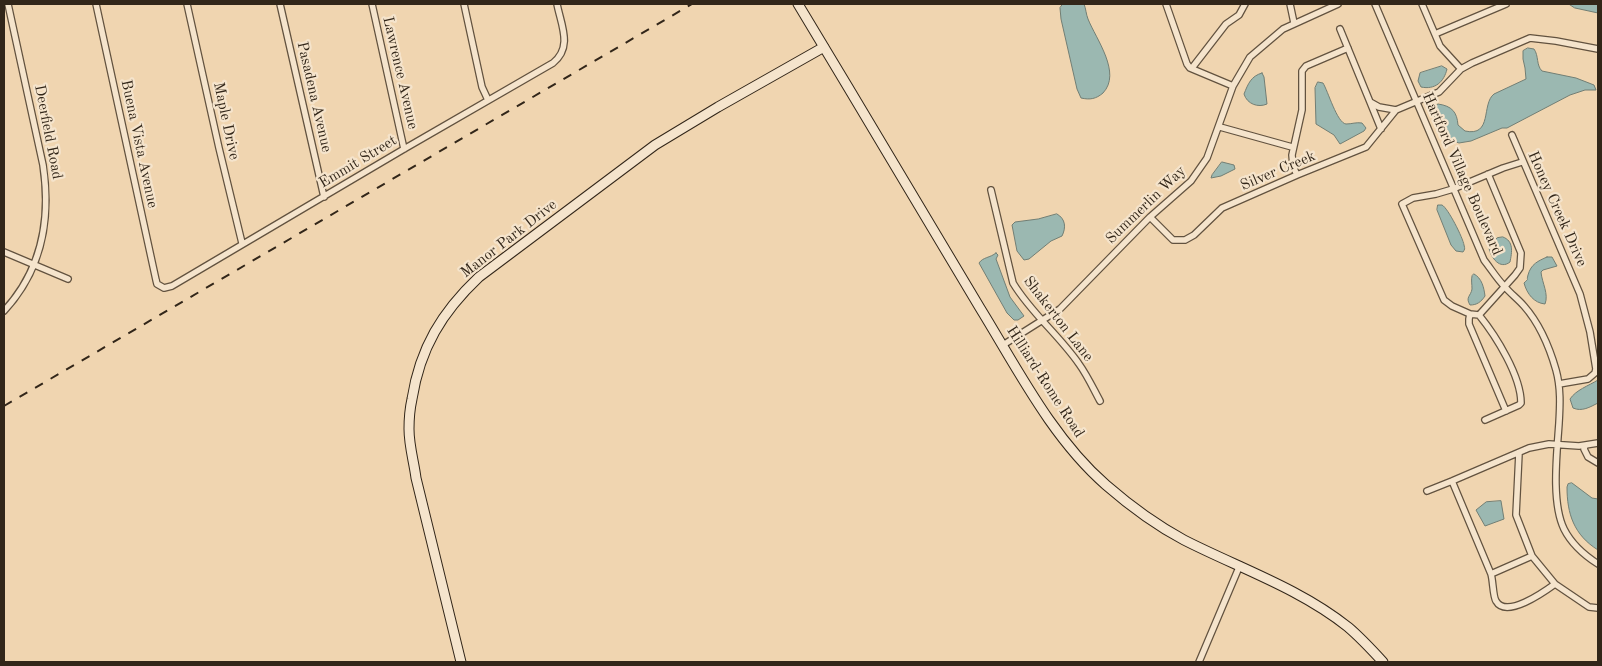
<!DOCTYPE html>
<html>
<head>
<meta charset="utf-8">
<style>
	body { margin:0 }
	#map { position:relative; width:1602px; height:666px; overflow:hidden; background:#f0d5b0; font-family:"Old Standard TT",serif }
	canvas { display:block }
	.frame { position:absolute; inset:0; border:5px solid #322619; pointer-events:none }
</style>
</head>
<body>
<div id="map">
<canvas width="1602" height="666"></canvas>
<div class="frame"></div>
</div>
<script>
const context = document.querySelector('canvas').getContext('2d');
context.lineJoin = 'round';
function paint(path, color) {
  context.fillStyle = color;
  context.fill(path, 'evenodd');
}
function strokePath(path, color, width, dash) {
  context.strokeStyle = color;
  context.lineWidth = width;
  context.lineCap = dash ? 'butt' : 'round';
  context.setLineDash(dash || []);
  context.stroke(path);
}
function label(font, color, halo, rows, align = 'center') {
  context.font = font + ' "Old Standard TT",serif';
  context.lineWidth = 4.5;
  context.setLineDash([]);
  context.textBaseline = 'middle';
  context.strokeStyle = halo;
  context.fillStyle = color;
  for (const [text, x, y, turn = 0] of rows) {
    context.save();
    context.translate(x, y);
    context.rotate((+turn || 0) * Math.PI / 180);
    context.textAlign = isNaN(turn) ? turn : align;
    if (halo) context.strokeText(text, 0, 0);
    context.fillText(text, 0, 0);
    context.restore();
  }
}
const water = new Path2D(`
	M1063,4H1084C1086,9 1086,14 1088,19C1096,39 1122,73 1103,93C1096,99 1090,100 1081,98L1077,89L1061,19L1060,8Z
	M1569,4H1598V13L1575,8Z
	M1528,48L1534,49C1539,56 1536,65 1542,71L1576,78L1594,85L1596,90H1585L1570,95L1507,128H1502L1471,141L1459,143L1448,139L1440,130L1433,112L1434,106L1438,104C1452,106 1457,112 1458,125L1465,131C1493,137 1481,104 1494,94L1526,79L1525,68L1523,59V51Z
	M1442,66L1447,69C1444,82 1435,90 1421,87L1418,81L1420,73Z
	M1262,73L1264,77L1267,104C1258,108 1247,104 1244,94C1248,84 1251,76 1262,73Z
	M1318,82L1323,83C1328,91 1337,123 1346,124C1352,124 1356,122 1362,123L1366,128L1364,131L1340,144L1334,135L1316,124L1315,88Z
	M1222,162L1234,165L1235,169L1221,176L1211,178L1212,175Z
	M1438,205C1439,205 1441,205 1442,205C1448,208 1463,238 1464,245C1465,249 1465,249 1463,252L1456,251L1451,245L1437,210Z
	M1057,214C1066,219 1066,228 1062,236L1051,241L1029,259L1024,260L1017,251L1012,225L1015,222L1038,219Z
	M1503,237C1514,241 1512,252 1510,262C1500,270 1491,258 1489,248L1497,238Z
	M996,253L998,255L996,259L1010,297L1024,316L1018,320H1014L1007,313L979,263C983,257 990,258 996,253Z
	M1547,257H1552L1557,266L1543,270L1541,272C1542,283 1549,294 1545,304C1534,303 1527,294 1524,283C1530,277 1526,282 1528,275C1531,264 1538,261 1547,257Z
	M1474,274C1482,278 1484,288 1485,296C1481,302 1477,305 1470,305C1465,297 1471,296 1472,289C1472,284 1471,280 1472,276Z
	M1598,380V403C1590,407 1582,412 1573,408L1570,399C1576,390 1588,386 1598,380Z
	M1572,483L1592,498L1598,499V550C1574,535 1567,514 1567,487L1568,484Z
	M1501,501L1504,519L1485,526L1476,510L1486,502Z`);
const street = new Path2D(`
	M96,4L156,280L157,284L164,288L172,286L404,149L553,63C573,47 561,25 557,4
	M187,4L219,148L242,243
	M280,4L324,197
	M372,4L404,149
	M464,4L482,87L488,100
	M1166,4L1187,64L1190,68L1233,86
	M1290,4L1294,23
	M1375,4L1484,260C1491,269 1497,279 1505,287C1511,294 1518,299 1524,306C1539,323 1550,349 1556,370C1561,388 1560,406 1559,423C1557,453 1551,502 1564,529C1572,545 1584,555 1598,564
	M1422,4L1440,46L1461,69
	M1340,29L1370,102L1379,107L1396,110
	M1435,34L1506,4
	M1192,68L1226,24L1239,15L1245,4
	M1370,102L1381,129
	M1220,127L1292,147
	M1512,135L1580,294L1590,332L1596,369L1595,373L1588,379L1559,384
	M1297,175L1293,166L1292,155L1302,110V71L1306,66L1348,48
	M991,190L1013,283C1031,313 1059,335 1079,364C1087,375 1093,388 1100,401
	M1150,217L1173,240H1185L1194,235L1222,208L1297,175L1366,147L1396,110L1439,92L1461,69L1472,63L1530,38L1556,41L1598,49
	M4,252L68,279
	M4,311C42,270 51,218 43,165L8,4
	M1470,314L1469,319V324L1506,411
	M1479,315L1515,275L1520,268L1521,253L1488,174
	M1003,345L1060,309L1150,217L1191,181L1207,158L1233,86L1250,57L1283,29L1338,4
	M1485,420L1519,405L1521,403C1521,376 1496,336 1479,315L1470,314L1452,306L1444,300L1402,204L1413,198L1436,194L1453,189L1503,168L1522,162
	M1585,446L1584,449L1588,457L1598,463
	M1519,453L1516,515L1532,556L1555,584L1589,607L1598,608
	M1452,481L1491,574C1493,580 1493,597 1496,601C1506,619 1544,592 1555,584
	M1427,491L1452,481L1529,448L1549,444L1579,446L1598,443
	M1491,574L1532,556
	M1199,662L1240,565`);
const secondary = new Path2D(`
	M798,4C859,105 919,206 980,308C1017,368 1052,438 1106,485C1129,505 1156,525 1184,540C1239,568 1299,588 1348,627C1361,638 1372,650 1383,662
	M461,662L416,478C414,462 409,446 409,429C409,419 410,408 412,399C420,348 442,312 479,277L655,145L718,107L824,47`);
const rail = new Path2D(`
	M4,406L692,4`);
const streetNames = [
	["Lawrence Avenue",400,73,77],
	["Pasadena Avenue",314,97,77],
	["Maple Drive",226,121,78],
	["Deerfield Road",48,132,79],
	["Buena Vista Avenue",139,144,78],
	["Emmit Street",358,162,-31],
	["Silver Creek",1278,171,-23],
	["Hartford Village Boulevard",1462,174,66],
	["Summerlin Way",1146,205,-44],
	["Honey Creek Drive",1557,209,66],
	["Manor Park Drive",509,239,-38],
	["Shakerton Lane",1058,319,52],
	["Hilliard-Rome Road",1045,382,57]
];
paint(water, '#9bb8b1');
strokePath(water, '#717e74', 1);
strokePath(street, '#62523f', 8);
strokePath(secondary, '#322619', 11);
strokePath(street, '#f5e4cc', 5.5);
strokePath(secondary, '#f5e4cc', 9);
strokePath(rail, '#322619', 2, [9, 9]);
label('15px', '#322619', '#f5e4cc', streetNames);
</script>
</body>
</html>
